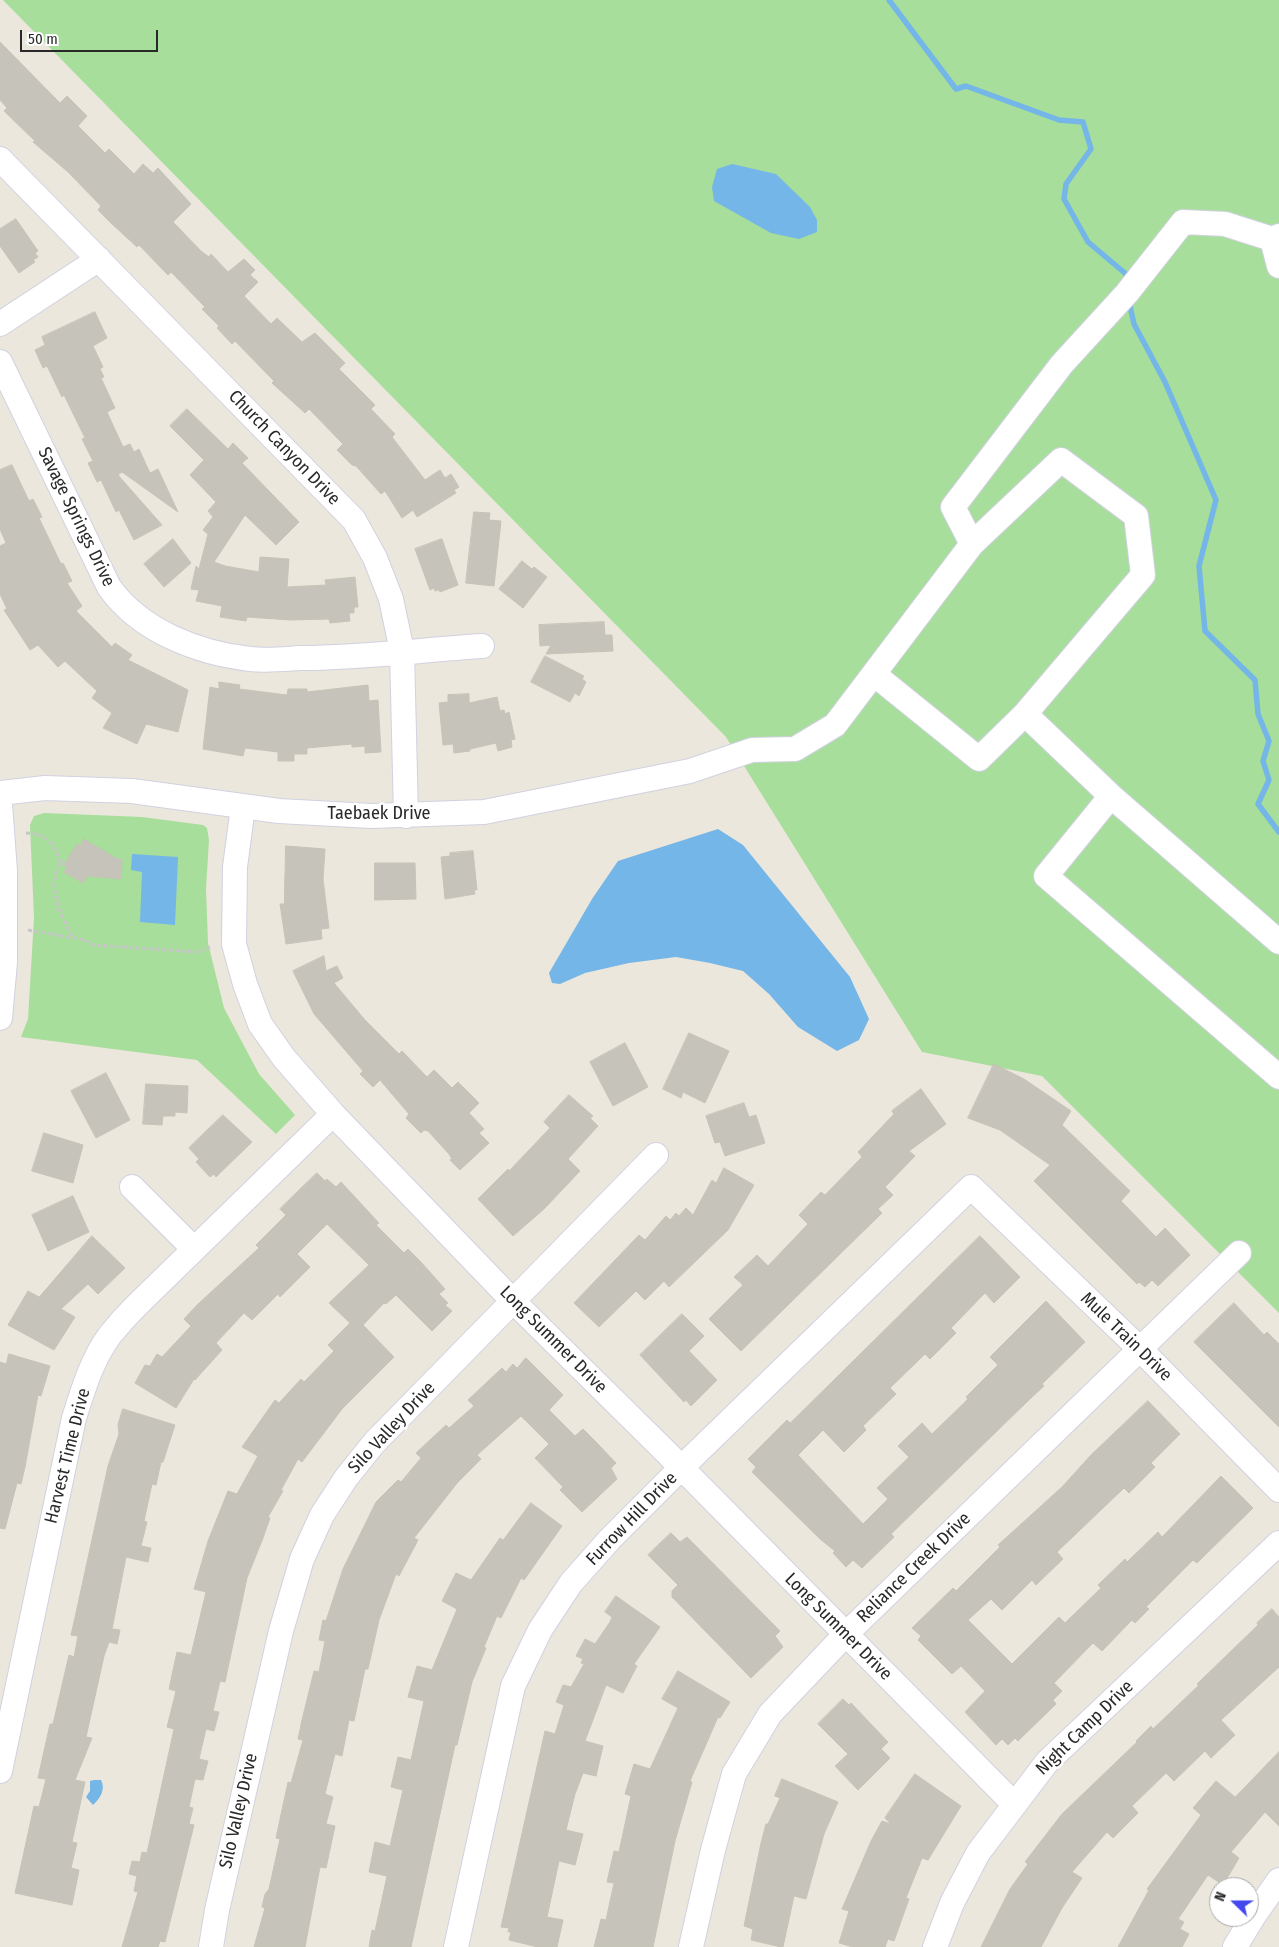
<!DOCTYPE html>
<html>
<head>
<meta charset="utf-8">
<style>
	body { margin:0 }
	#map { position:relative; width:1279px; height:1947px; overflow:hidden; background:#ebe7dc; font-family:"Fira Sans Condensed",sans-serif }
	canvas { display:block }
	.north { position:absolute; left:1209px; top:1877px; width:50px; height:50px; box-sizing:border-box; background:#fff; border:1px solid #a9a9a9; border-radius:50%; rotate:292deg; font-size:14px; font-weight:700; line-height:20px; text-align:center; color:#292929 }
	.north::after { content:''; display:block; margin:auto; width:18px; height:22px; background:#4448ef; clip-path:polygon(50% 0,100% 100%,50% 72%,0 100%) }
	.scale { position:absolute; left:20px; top:30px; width:138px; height:22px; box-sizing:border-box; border:2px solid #292929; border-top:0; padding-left:6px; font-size:15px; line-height:18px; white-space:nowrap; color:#292929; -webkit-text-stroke:4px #fff; paint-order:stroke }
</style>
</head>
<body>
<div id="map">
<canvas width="1279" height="1947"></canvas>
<div class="north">N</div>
<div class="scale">50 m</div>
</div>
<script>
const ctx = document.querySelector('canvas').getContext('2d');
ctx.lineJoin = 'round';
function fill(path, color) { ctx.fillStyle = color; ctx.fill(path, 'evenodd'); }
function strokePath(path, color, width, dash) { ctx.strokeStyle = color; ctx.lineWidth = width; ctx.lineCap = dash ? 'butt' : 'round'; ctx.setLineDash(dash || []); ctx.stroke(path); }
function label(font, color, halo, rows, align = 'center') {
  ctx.font = font + ' "Fira Sans Condensed",sans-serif'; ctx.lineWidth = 5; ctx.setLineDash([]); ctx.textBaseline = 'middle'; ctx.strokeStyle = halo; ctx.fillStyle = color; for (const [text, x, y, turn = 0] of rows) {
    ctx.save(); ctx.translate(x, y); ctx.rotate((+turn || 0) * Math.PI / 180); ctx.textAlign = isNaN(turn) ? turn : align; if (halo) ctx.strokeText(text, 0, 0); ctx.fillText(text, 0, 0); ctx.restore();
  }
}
fill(new Path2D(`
	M3 0H1279V1313L1042 1076 922 1052 726 737Z
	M44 813 142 817 203 825 207 828 209 840 206 889 208 943 224 1008 259 1074 295 1115 276 1134 197 1060 21 1037 28 1019 34 918 30 825 34 816Z`), '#a7de9b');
fill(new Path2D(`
	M732 164 776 174 810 207 817 220V232L799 239 771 233 714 201 712 187 717 169Z
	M718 829 743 845 850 977 869 1019 859 1040 837 1051 798 1027 769 994 743 971 710 963 676 957 629 963 585 973 560 984 552 983 549 973 592 899 618 861Z
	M132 854 178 857 175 925 140 922 142 872 131 870Z
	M94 1780H101C106 1789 100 1799 93 1805L86 1797 90 1791V1781Z`), '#74b6e7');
strokePath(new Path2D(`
	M889 0 956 89 966 86 1059 120 1083 122 1091 149 1066 184 1064 199 1088 242 1126 274V283
	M1129 302 1134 324 1165 382 1216 500 1199 566 1205 631 1255 680 1258 714 1269 741 1263 761 1269 780 1258 804 1279 832`), '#74b6e7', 5.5);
const building = new Path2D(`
	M0 42 60 103 67 96 87 116 78 126 105 153 109 149 134 174 143 164 153 173 158 168 191 204 173 222 201 251 209 257 211 254 228 272 244 259 255 270 250 275 258 282 244 296 271 324 277 318 302 342 315 333 345 363 339 369 375 405 371 409 395 434 392 437 425 480 440 470 445 478 451 474 459 487 454 490 456 493 417 517 413 510 402 518 385 491 381 494 356 466 352 465 337 450 343 444 309 409 305 413 272 383 274 381 235 341 232 344 217 328 219 326 202 309 205 307 171 272 168 275 139 245 137 247 112 224 98 210 101 206 68 172 33 142 35 141 4 111 7 108 0 100Z
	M16 219 38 251 35 253 38 257 33 260 35 262 19 273 0 246V229Z
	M95 312 107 338 93 346 103 367 100 369 104 377 101 378 115 408 107 412 123 447 130 444 134 452 139 449 150 473 158 469 178 512 122 472 118 475 162 525 134 540 119 510 116 512 101 480 97 482 88 463 93 461 82 439 85 438 64 395 62 397 47 366 43 368 35 350 45 345 42 337Z
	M187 409 228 449 233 443 248 458 242 463 299 522 276 545 245 515 214 562 225 566 259 572 260 557 289 559 287 587 326 585 325 580 355 577 358 607H354V613H349L350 621 330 623 329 619 290 620 247 617 246 621 220 617 222 606 196 601 199 590 191 589 196 566 199 569 208 534 203 530 213 517 208 511 216 502 190 475 204 460 170 426Z
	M12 465 29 501 33 499 42 517 39 518 61 564 63 563 72 581 67 583 82 606 76 611 112 647 115 643 132 655 128 660 188 690 178 732 146 724 137 744 103 728 112 713 92 698 97 691 65 661 58 667 38 645 30 650 4 610 7 609 0 594V546L6 543 0 529V470Z
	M474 512 490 513 489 520 501 521 494 586 466 583Z
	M173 539 191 563 164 587 144 564Z
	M442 539 458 585 440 592 439 590 435 591 434 588 430 590 415 549Z
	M522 561 532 569 534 567 547 577 523 608 499 589Z
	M604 622 605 635H612L613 651 546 654 551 645 540 646 539 625Z
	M545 656 584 676 582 679 586 682 579 696 575 693 570 702 531 682Z
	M219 682 240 685 239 689 287 695 288 689H307V692L368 685 369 701 378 700 381 752 365 753V746L352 747V744L307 748V754H294V761H278V752L245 748 243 756 203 749 210 687 219 689Z
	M469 694V703L497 697 500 711 504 710 505 714 509 712 515 739 511 740 512 747 498 751 496 743 470 749V751L454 753 453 744 443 745 439 703 448 702V695Z
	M84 839 117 859H122L121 879 88 876 83 883 64 872 67 867 64 865 77 844 80 846Z
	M286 846 325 849 323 879 329 928 321 929 322 939 286 944 280 904H284Z
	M473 851 477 890H474L475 894 445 899 441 857 450 856V853Z
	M375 863H415L416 899 375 900Z
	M324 956 326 971 337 966 343 978 334 983 365 1020 399 1054 402 1051 427 1077 434 1070 452 1088 458 1082 479 1103 469 1113 484 1129 479 1133 489 1143 460 1170 450 1160 452 1159 449 1154 428 1131 424 1130 421 1133 406 1118 409 1114 380 1080 373 1087 360 1074 363 1071 314 1014 293 971Z
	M689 1033 729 1051 705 1103 683 1092 681 1098 663 1089Z
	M625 1043 648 1087 613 1106 590 1062Z
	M994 1064 1024 1079 1071 1111 1062 1125 1130 1191 1121 1201 1156 1237 1165 1228 1190 1255 1158 1286 1152 1280 1145 1287 1139 1282 1137 1284 1034 1181 1050 1165 1000 1130 968 1118Z
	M106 1073 130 1120 96 1138 71 1091Z
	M146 1084 188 1086 187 1113 175 1112V1116H163L162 1125 143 1124Z
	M921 1089 946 1124 909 1151 915 1156 885 1187 893 1195 878 1209 882 1213 741 1351 709 1319 743 1285 734 1277 757 1255 768 1266 808 1224 799 1215 821 1192 825 1195 862 1157 858 1152 894 1114 892 1111Z
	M569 1095 593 1116 590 1118 598 1126 568 1159 580 1171 544 1209 513 1236 478 1199 508 1169 509 1171 550 1128 544 1122Z
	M744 1103 749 1117 756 1115 765 1143 725 1156 720 1142 715 1143 706 1116Z
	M223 1115 252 1142 216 1177 214 1174 210 1177 196 1162 199 1159 189 1148Z
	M44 1133 83 1145 73 1183 32 1171Z
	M724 1168 754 1185 728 1230 669 1287 664 1281 645 1300 636 1291 599 1327 574 1303 639 1235 645 1240 666 1216 670 1220 676 1213 679 1216 686 1208 693 1215 712 1180 716 1183Z
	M317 1173 325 1181 327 1179 336 1187 341 1182 379 1223 376 1225 404 1253 408 1249 420 1261 445 1289 439 1294 448 1303 445 1305 452 1311 432 1331 396 1295 386 1304 384 1303 363 1325 394 1357 342 1409 302 1462 298 1459 281 1490 283 1491 268 1517 270 1518 263 1538 247 1578 225 1682 220 1681 213 1711 219 1712 214 1731 206 1729 199 1759 208 1761 203 1780 195 1779 189 1807 193 1808 189 1824 194 1825 165 1942 160 1941 158 1947H122L138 1892 134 1891 137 1876 129 1874 132 1861 140 1862 142 1852 147 1853 174 1729 167 1727 176 1691 169 1689 177 1652 191 1655 206 1592 194 1589 208 1541 228 1491 237 1494 258 1456 242 1447 275 1400 279 1403 301 1379 304 1382 334 1351 328 1345 350 1323 329 1303 369 1265 327 1224 297 1254 310 1267 280 1297 278 1294 252 1320 244 1313 216 1343 222 1350 195 1380 194 1379 176 1408 135 1383 145 1365 150 1366 157 1354 162 1357 191 1326 184 1319 197 1305 259 1248 256 1245 286 1215 280 1209Z
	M73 1196 89 1232 48 1251 32 1215Z
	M92 1236 125 1268 98 1294 88 1284 61 1309 75 1317 54 1350 8 1325 28 1291 39 1297Z
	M980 1236 1020 1277 994 1303 985 1293 951 1328 956 1333 930 1359 925 1354 890 1388 896 1394 863 1426 866 1430 844 1452 823 1430 798 1455 863 1524 888 1499 877 1488 909 1457 898 1446 922 1423 932 1434 968 1399 966 1397 998 1365 990 1357 1046 1301 1085 1342 1042 1384 1044 1386 1031 1398 891 1534 894 1537 862 1568 853 1560 846 1567 833 1553 835 1551 820 1539 752 1472 756 1467 748 1459 787 1420 790 1423Z
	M1234 1303 1264 1335 1267 1332 1279 1344V1427L1194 1342Z
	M682 1314 704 1336 689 1351 717 1380 691 1406 686 1400 684 1402 640 1355Z
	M9 1354 50 1366 41 1396 38 1395 25 1467 21 1484 17 1483 5 1529 0 1528V1362L6 1364Z
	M526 1358 563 1395 549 1410 575 1436 583 1429 596 1442 616 1463 611 1468 617 1479 582 1512 560 1490 563 1487 535 1458 549 1444 521 1416 477 1455 481 1459 458 1482 414 1538 418 1540 399 1576 396 1574 379 1620 368 1669H365L354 1721 349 1720 342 1756 335 1754 325 1794 333 1797 326 1824 335 1826 326 1868 320 1867 305 1947H254L265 1908 262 1907 265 1894 269 1889 280 1839 276 1838 288 1782 291 1783 303 1740 298 1739 302 1720 314 1671 319 1672 325 1641 319 1640 323 1620 326 1621 343 1569 376 1502 398 1480 401 1482 421 1458 416 1453 446 1425 449 1428 474 1406 468 1400 502 1368 506 1372 513 1364 517 1368Z
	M1148 1401 1180 1434 1151 1463 1155 1467 1129 1493 1124 1488 1057 1552 1063 1559 1036 1585 1032 1580 1002 1610 991 1599 968 1620 1012 1664 1059 1617 1065 1623 1101 1588 1098 1585 1125 1559 1127 1562 1158 1532 1162 1537 1221 1476 1253 1508 1197 1563 1193 1560 1146 1607 1149 1609 1135 1623 1132 1620 1102 1651 1093 1643 1054 1683 1062 1691 1053 1700 1056 1704 1018 1741 1015 1738 1008 1745 1002 1739 996 1745 965 1712 985 1691 961 1666 952 1674 918 1640 921 1636 912 1628 953 1588 956 1591 1000 1547 998 1545 1062 1487 1091 1455Z
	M123 1409 175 1425 163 1462H161L156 1485 152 1484 144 1521 147 1522 141 1546 151 1548 148 1562 126 1557 112 1629 120 1630 117 1644 109 1642 104 1656 86 1737 92 1738 75 1780 85 1782 72 1842 77 1843 71 1868 79 1870 72 1905 15 1893 34 1806 39 1807 46 1779 38 1778 50 1724H53L69 1655 74 1657 78 1636 71 1635 74 1622 108 1466 119 1434 118 1425Z
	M531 1503 562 1526 524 1580 521 1578 501 1618 497 1616 484 1647 486 1648 472 1682 457 1745H455L411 1947H369L372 1930 375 1931 387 1876 369 1872 375 1842 390 1846 403 1790 391 1787 398 1757 411 1760 424 1701 408 1697 417 1666 432 1670 457 1609 442 1601 456 1573 471 1580 500 1538 503 1540Z
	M671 1533 680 1542 687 1537 780 1631 775 1636 783 1647 751 1678 672 1597V1591L678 1585 648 1555Z
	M616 1596 660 1627 634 1664 637 1666 623 1693 606 1685 585 1741 603 1746 596 1776 583 1773 575 1794 566 1830 583 1834 575 1865 559 1861 547 1917 563 1920 557 1947H538L509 1940 511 1932H508L509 1928 501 1927 545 1731 555 1734 564 1705 556 1702 563 1685 571 1687 584 1664 581 1663 583 1659 576 1656 585 1639 595 1644 610 1622 612 1617 605 1612Z
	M1272 1609 1279 1617V1667L1221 1720 1235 1735 1211 1758 1205 1751 1174 1781 1166 1773 1132 1806 1138 1813 1113 1838 1107 1832 1072 1872 1082 1878 1062 1908 1041 1947H981L1010 1889 1028 1864 1025 1862 1028 1858 1062 1814 1137 1742 1136 1741 1151 1726 1153 1729 1199 1685 1197 1684 1258 1625 1257 1623Z
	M678 1671 730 1702 720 1718 718 1717 690 1781 692 1782 675 1841 653 1947H594L601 1919 606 1920 614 1883 607 1882 614 1851 619 1852 631 1796 625 1794 634 1764 650 1769 678 1708 662 1699Z
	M843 1699 849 1705 851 1703 888 1742 881 1749 890 1758 858 1790 835 1766 848 1754 818 1724Z
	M1279 1752V1826L1265 1812 1231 1852 1239 1858 1223 1885 1208 1875 1178 1919 1184 1922 1180 1929 1189 1934 1182 1947H1118L1149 1890 1147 1889 1201 1815 1193 1808 1216 1781 1235 1797Z
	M915 1774 961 1806 928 1860 922 1858 906 1898 909 1899 894 1941 888 1939 885 1947H853L839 1943 849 1911 842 1909 871 1841 882 1821 891 1824 885 1818Z
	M782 1779 838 1802 824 1834 806 1899 794 1896 783 1947H781L751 1940 753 1929 744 1926 761 1843 766 1824H768L780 1798 775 1796Z`);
fill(building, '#c6c3bb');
strokePath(building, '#c6c3b6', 1);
const minor = new Path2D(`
	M0 159 354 520 375 558 391 599 402 651 406 816
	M1279 236 1272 239 1279 266
	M0 324 99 259
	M0 362 109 587C140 631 198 653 250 659 266 661 284 659 300 658 360 658 421 650 482 646
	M875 675 979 759 1025 714 1143 575 1136 516 1061 460 972 544
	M1025 714 1111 796 1279 942
	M0 793 45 788 132 791 279 811 371 816 484 812 690 771 752 750 795 749 835 725 972 544 953 507 1062 364 1127 293 1183 222 1225 224 1272 239
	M1111 796 1046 876 1279 1077
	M0 804 5 871V962L0 1018
	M243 807 235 867 234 944 245 984 260 1024 284 1058 333 1114 513 1301 665 1451 1013 1803
	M132 1187 193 1248
	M0 1771 74 1418C83 1390 92 1359 110 1335 118 1325 127 1315 136 1306L333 1114
	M211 1947 217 1910 281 1631 302 1559 322 1515 346 1478 374 1443 656 1155
	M456 1947 513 1686 540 1630 571 1583 610 1539 681 1468 971 1187 1141 1350 1279 1490
	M691 1947 713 1850 734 1774 770 1714 845 1635 1239 1253
	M935 1947 952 1903 978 1853 1047 1762 1279 1543
	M1235 1947 1253 1917 1279 1880`);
strokePath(minor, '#d1d1e1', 26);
strokePath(new Path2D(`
	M26 833C46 833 56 844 60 863
	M65 864 60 863C46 887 61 916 73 937
	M28 930 85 940 93 945 198 952 210 947`), '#c7c7c7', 3, [4, 2.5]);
strokePath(minor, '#fff', 24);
label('18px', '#292929', '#fff', [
	["Church Canyon Drive",284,448,46],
	["Savage Springs Drive",76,517,64],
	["Taebaek Drive",379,814],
	["Mule Train Drive",1126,1337,44],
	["Long Summer Drive",553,1340,45],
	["Silo Valley Drive",392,1428,-47],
	["Harvest Time Drive",68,1456,-76],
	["Furrow Hill Drive",632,1519,-46],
	["Reliance Creek Drive",914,1568,-44],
	["Long Summer Drive",838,1627,45],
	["Night Camp Drive",1085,1728,-44],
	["Silo Valley Drive",239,1811,-77]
]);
</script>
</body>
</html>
